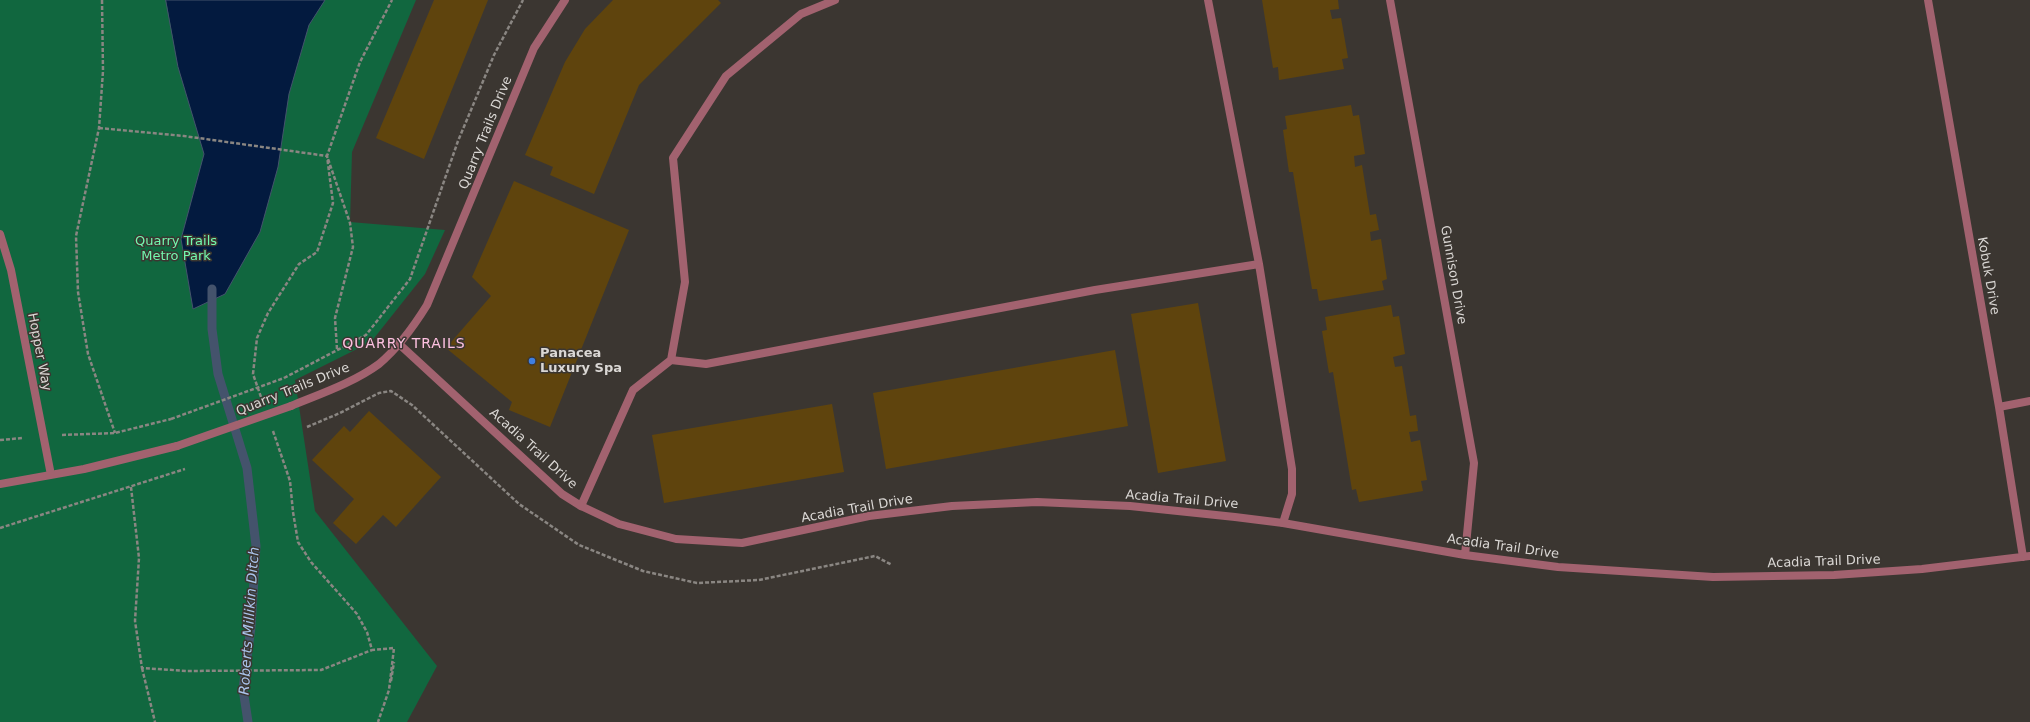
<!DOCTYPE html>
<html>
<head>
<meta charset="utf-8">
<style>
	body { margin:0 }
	canvas { display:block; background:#3b3631 }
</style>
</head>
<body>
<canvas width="2030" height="722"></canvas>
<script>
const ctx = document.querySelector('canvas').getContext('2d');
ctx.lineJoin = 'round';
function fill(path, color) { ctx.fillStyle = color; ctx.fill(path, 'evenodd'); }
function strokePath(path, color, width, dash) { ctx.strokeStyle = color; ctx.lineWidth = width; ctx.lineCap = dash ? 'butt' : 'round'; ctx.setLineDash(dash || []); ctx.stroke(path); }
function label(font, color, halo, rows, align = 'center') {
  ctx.font = font + ' "DejaVu Sans",sans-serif'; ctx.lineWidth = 3; ctx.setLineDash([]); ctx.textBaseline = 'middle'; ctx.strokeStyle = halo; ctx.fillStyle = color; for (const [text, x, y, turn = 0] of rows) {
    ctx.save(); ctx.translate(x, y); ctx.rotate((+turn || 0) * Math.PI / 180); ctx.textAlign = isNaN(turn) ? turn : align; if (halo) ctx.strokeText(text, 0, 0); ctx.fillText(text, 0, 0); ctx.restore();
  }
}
fill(new Path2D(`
	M0 0H416L352 152 350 222 445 230 425 274 371 342 295 380 315 511 437 666 407 722H0Z`), '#11673f');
const water = new Path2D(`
	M166 0H325L309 25 289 94 278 167 260 232 225 294 193 309 181 239 204 154 178 67Z`);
fill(water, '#031a3f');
strokePath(water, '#44536c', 1);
strokePath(new Path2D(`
	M212 289V329L218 374 247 468 256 546 251 627 243 689 248 722`), '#44536c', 9);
fill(new Path2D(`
	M434 0H488L424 159 376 138Z
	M613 0H718L721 3 639 85 594 194 550 175 553 167 525 155 565 62 585 29Z
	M1262 0H1338L1339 9 1330 10 1332 19 1341 18 1348 58 1342 59 1344 69 1279 80 1278 67 1273 68Z
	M1351 105 1353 116 1359 115 1365 154 1354 156 1355 167 1362 165 1370 215 1376 214 1379 230 1370 232 1371 241 1381 239 1387 279 1382 281 1384 290 1319 301 1317 289H1312L1293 172H1289L1283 130 1287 129 1285 116Z
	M514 181 629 230 550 427 509 410 512 402 446 348 491 296 472 277Z
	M1198 303 1226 461 1158 473 1131 314Z
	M1391 305 1393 317 1399 316 1405 354 1393 357 1395 367 1402 366 1410 416 1416 415 1418 431 1409 432 1411 442 1420 440 1427 480 1421 481 1423 491 1359 502 1356 489 1352 490 1333 372 1329 373 1322 331 1327 330 1325 317Z
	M1115 350 1128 426 886 469 873 393Z
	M832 404 844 472 664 503 652 435Z
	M369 411 441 477 396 527 383 515 356 544 333 523 354 499 312 460 344 426 350 432Z`), '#5f440d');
strokePath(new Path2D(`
	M102 0 103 71 99 128 76 236 78 292 88 354 115 433
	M99 128 184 136 327 156 333 203 317 252 299 264 268 313 257 338 253 374 261 397
	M337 349 335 318 353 247 350 223 327 156 360 62 392 0
	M284 378 366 335 410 279 458 141 494 55 523 0
	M307 427 340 413 379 393 391 391 412 405 519 504 579 545 643 571 697 583 759 580 875 556 892 565
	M273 431 290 481 293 512 298 542 311 562 357 614 367 632 372 650 394 648 389 690 378 722
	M62 435 115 433 171 419
	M0 440 23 438
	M131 487 139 558 135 621 142 668 187 671 321 670 372 650
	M0 528 185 469
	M142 668 155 722
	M391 681 394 662`), '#8a8682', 2.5, [4, 2]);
strokePath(new Path2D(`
	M1208 0 1259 264 1292 469V494L1283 523
	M671 360 685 282 673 158 726 76 801 14 835 0
	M581 506 633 390 671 360 706 364 1095 290 1259 264`), '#a2626f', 8);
strokePath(new Path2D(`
	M1390 0 1474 463 1465 555
	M1928 0 1999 407 2023 557
	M0 234 11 270 51 475
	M398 343 562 494 581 506 619 524 676 539 742 543 869 516 952 506 1037 502 1130 506 1235 517 1283 523 1465 555 1558 567 1713 577 1834 575 1922 569 2030 556
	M291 406C320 394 353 383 379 364 398 348 414 326 427 305L534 48 565 0
	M1999 407 2030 401
	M0 484 84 469 177 446`), '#a2626f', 8);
strokePath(new Path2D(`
	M171 419 284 378`), '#8a8682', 2.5, [4, 2]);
strokePath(new Path2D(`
	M177 446 291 406`), '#a2626f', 8);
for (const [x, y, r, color] of [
	[532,361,4,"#3f7fe0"]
]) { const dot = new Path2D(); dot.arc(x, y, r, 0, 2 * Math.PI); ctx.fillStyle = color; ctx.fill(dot); strokePath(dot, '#3b3631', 1.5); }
label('13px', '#dad7d4', '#3b3631', [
	["Quarry Trails Drive",486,133,-68],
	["Gunnison Drive",1453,275,80],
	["Kobuk Drive",1988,276,80],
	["Hopper Way",39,352,79],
	["Quarry Trails Drive",293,390,-22],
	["Acadia Trail Drive",533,449,42],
	["Acadia Trail Drive",1182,500,5],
	["Acadia Trail Drive",857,509,-10],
	["Acadia Trail Drive",1503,547,8],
	["Acadia Trail Drive",1824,562,-2]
]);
label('13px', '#73f9af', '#3b3631', [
	["Quarry Trails",176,242],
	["Metro Park",176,257]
]);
label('bold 13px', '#dad7d4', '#3b3631', [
	["Panacea",540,354],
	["Luxury Spa",540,369]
], 'left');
ctx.letterSpacing = '1px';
label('14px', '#fec1e1', '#3b3631', [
	["QUARRY TRAILS",404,344]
]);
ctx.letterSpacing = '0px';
label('italic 14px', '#aac3eb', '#3b3631', [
	["Roberts Millikin Ditch",250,621,-86]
]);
</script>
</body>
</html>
